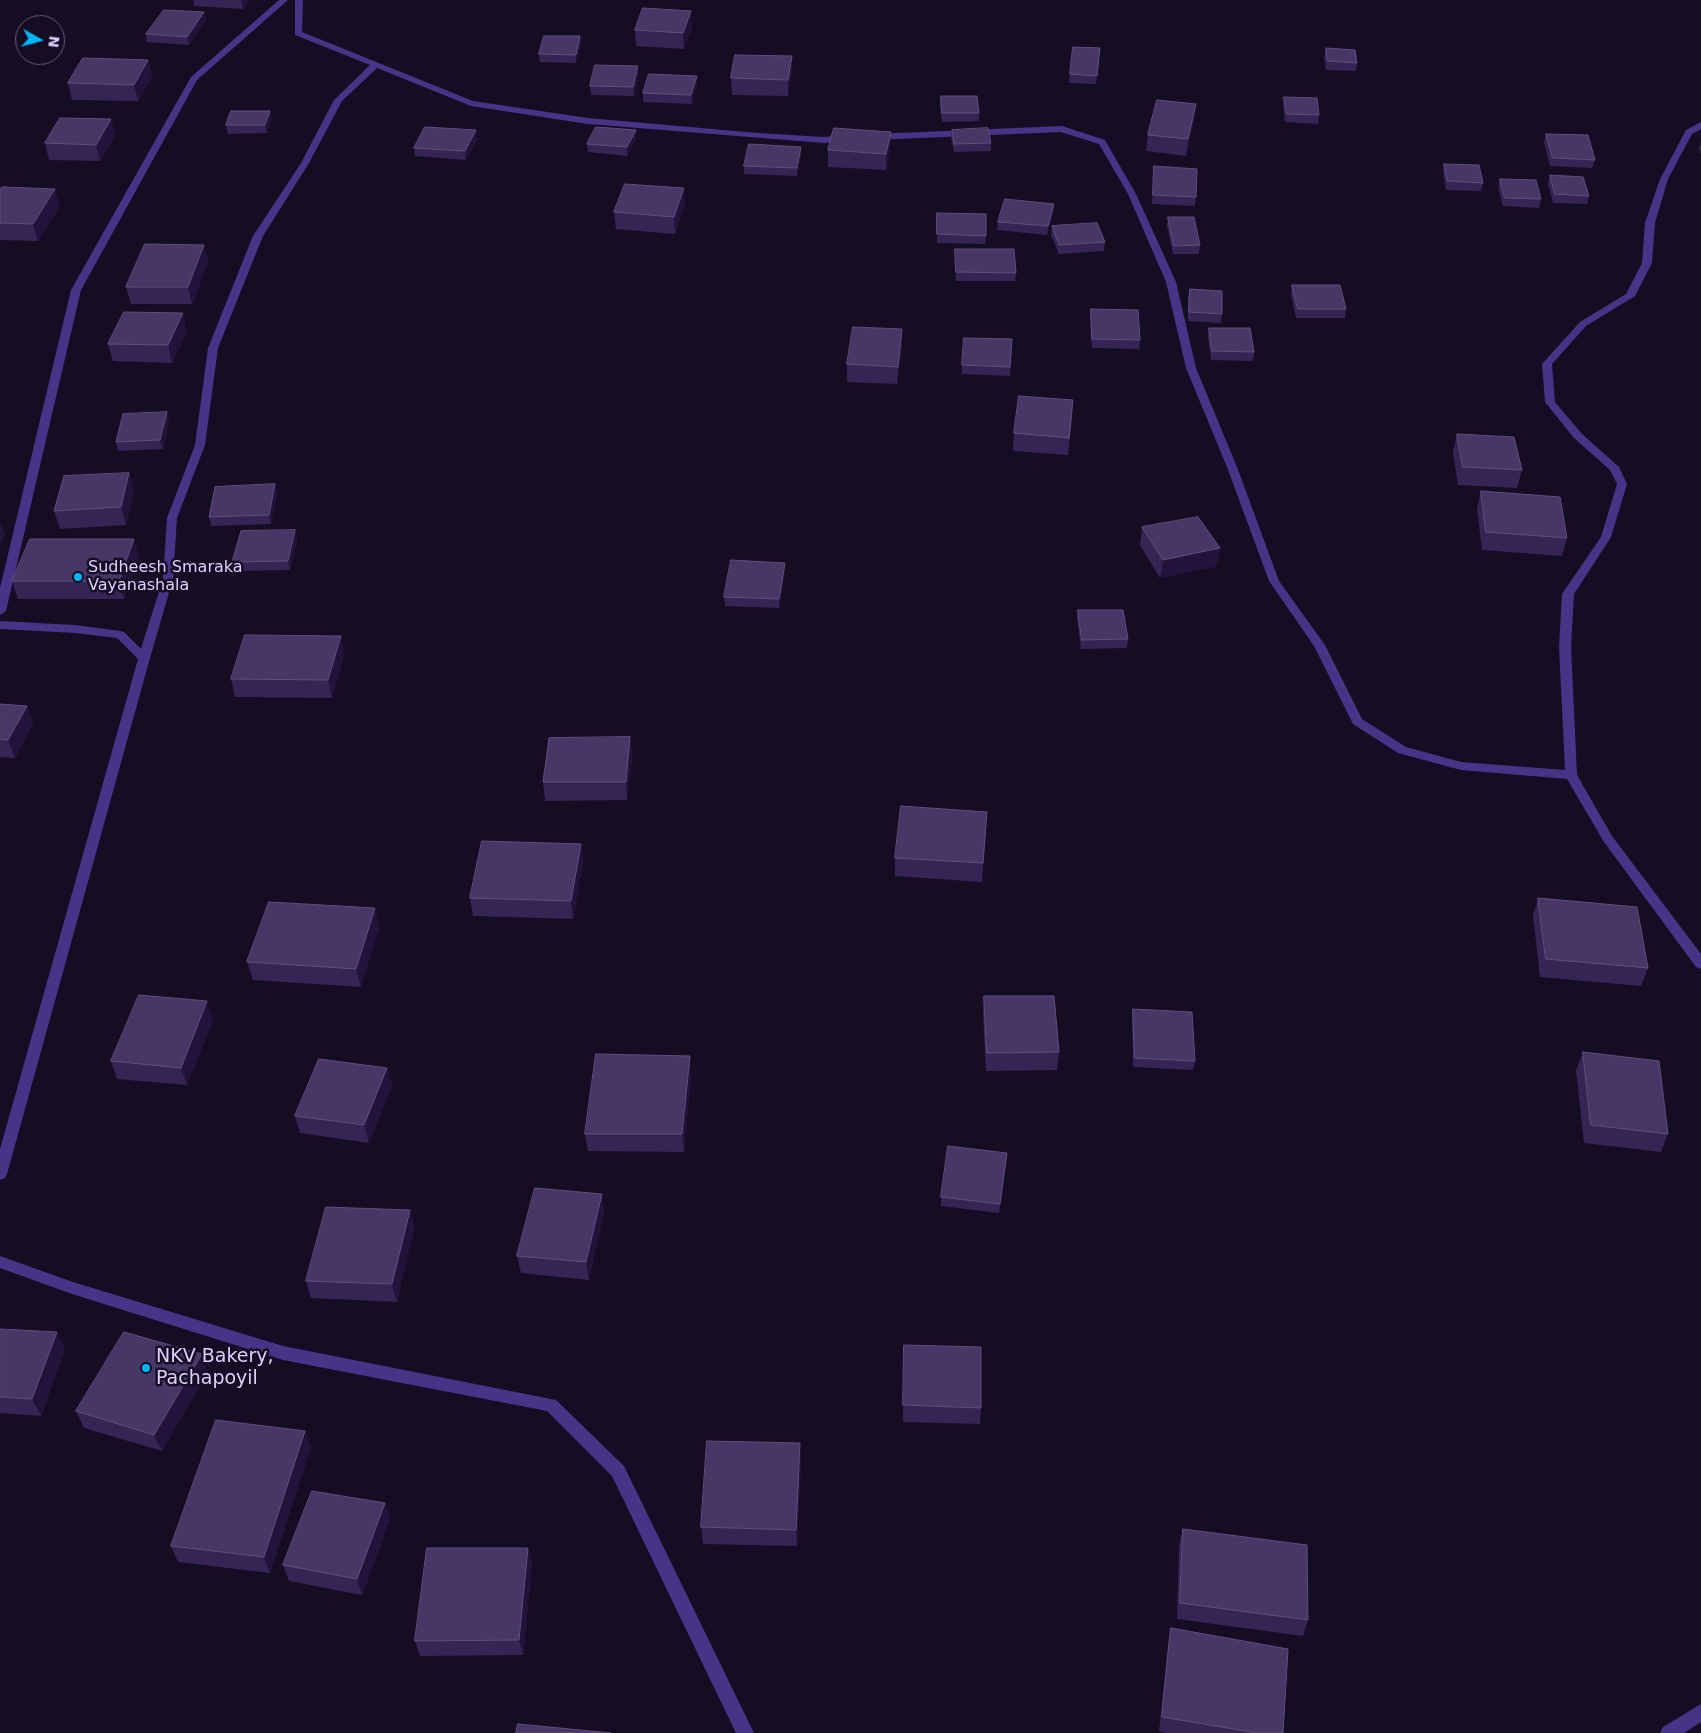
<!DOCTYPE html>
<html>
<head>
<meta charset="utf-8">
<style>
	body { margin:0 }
	#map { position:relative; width:1701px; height:1733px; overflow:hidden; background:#150d24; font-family:"DejaVu Sans",sans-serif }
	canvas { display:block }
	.north { position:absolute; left:15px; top:15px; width:50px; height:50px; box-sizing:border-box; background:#150d24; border:1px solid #655b7c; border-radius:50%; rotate:97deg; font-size:14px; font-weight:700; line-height:20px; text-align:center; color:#ded0ff }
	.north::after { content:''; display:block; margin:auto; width:18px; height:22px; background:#00b6fb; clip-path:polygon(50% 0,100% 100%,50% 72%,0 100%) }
</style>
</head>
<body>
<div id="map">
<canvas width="1701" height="1733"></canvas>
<div class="north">N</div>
</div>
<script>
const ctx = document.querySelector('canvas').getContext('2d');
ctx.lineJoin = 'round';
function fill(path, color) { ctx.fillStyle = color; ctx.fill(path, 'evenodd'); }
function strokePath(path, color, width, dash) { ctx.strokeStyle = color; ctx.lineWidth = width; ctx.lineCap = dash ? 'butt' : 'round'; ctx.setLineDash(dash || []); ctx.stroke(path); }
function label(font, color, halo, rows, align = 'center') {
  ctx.font = font + ' "DejaVu Sans",sans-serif'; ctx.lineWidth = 5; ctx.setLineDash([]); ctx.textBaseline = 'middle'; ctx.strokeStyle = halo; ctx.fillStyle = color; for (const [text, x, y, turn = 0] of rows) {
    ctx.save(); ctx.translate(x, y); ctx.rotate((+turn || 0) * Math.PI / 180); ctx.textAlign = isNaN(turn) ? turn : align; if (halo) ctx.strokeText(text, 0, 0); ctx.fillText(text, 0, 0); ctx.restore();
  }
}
fill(new Path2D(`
	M279 0H288L197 80 81 290 6 611 0 615V588L71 290 191 77Z
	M295 0H303L302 32 473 101 588 118 758 133 824 137 846 135 850 138 846 141 824 143 588 124 471 106 377 68 342 101 309 163 263 236 218 348 205 445 177 518 173 579 150 658 144 662 138 658 163 579 167 518 195 445 208 348 253 236 301 163 334 100 370 65 295 35Z
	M1701 122V129L1692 134 1668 179 1655 223 1652 263 1635 296 1586 326 1552 364 1555 402 1582 434 1619 467 1627 484 1611 537 1574 594 1571 647 1577 775 1612 836 1701 954V969L1696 967 1604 842 1567 779 1461 770 1398 753 1353 724 1314 646 1269 581 1227 467 1186 368 1166 282 1128 194 1099 144 1061 132 874 140 870 137 874 134 1062 126 1105 140 1136 194 1176 282 1196 368 1237 467 1279 581 1325 645 1362 719 1406 747 1461 762 1565 770 1559 647 1562 594 1601 537 1617 484 1610 470 1574 438 1545 402 1542 364 1580 322 1626 294 1642 263 1645 223 1660 179 1686 130Z`), '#463487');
fill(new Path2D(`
	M0 621 75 625 120 631 124 632 150 658 7 1174 5 1178 0 1180V1149L138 659 117 638 75 633 0 629Z
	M0 1256 73 1282 283 1346 556 1400 624 1466 754 1733H736L612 1476 547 1411 283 1360 72 1294 0 1268Z
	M1701 1704V1722L1684 1733H1660L1663 1727Z`), '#463487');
fill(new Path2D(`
	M193 0H249L243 9 194 6Z
	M204 12 206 20 189 45 147 42 146 34Z
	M692 27 684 49 636 46 635 30Z
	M580 36 581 44 576 63 540 62 539 54Z
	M1073 47 1100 48 1096 84 1069 83Z
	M1326 48 1357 63 1356 71 1326 70 1324 57Z
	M792 56V72L788 96 732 95 731 78Z
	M148 60 152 76 138 101 72 100 68 83Z
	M639 74 634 96 591 95 590 86Z
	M697 76V84L692 104 643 102V93Z
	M941 96 979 113V121L942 122 940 105Z
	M1284 97 1319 115 1318 124 1285 122 1283 105Z
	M270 111 271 119 267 133 228 134 226 125Z
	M111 119 115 135 100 161 49 160 45 143Z
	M1194 121 1186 156 1146 151 1148 135Z
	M952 130 991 143V151L954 152 951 138Z
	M891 132 890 148 886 170 828 167V150Z
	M1546 134 1595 160 1592 168 1550 166 1544 142Z
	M636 138 627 156 588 152 587 144Z
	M477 139 466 160 415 156 414 148Z
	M1701 142V154L1699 149Z
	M801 155 797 176 744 174V166Z
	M1444 164 1483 183 1481 191 1446 190 1443 172Z
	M1154 166 1196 197 1195 206 1152 204Z
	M1550 175 1589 196 1587 204 1553 203 1548 184Z
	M1500 179 1541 199 1539 208 1503 206 1498 187Z
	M55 189 60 206 38 241 0 240V191Z
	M1054 204 1053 212 1047 235 997 230 998 222Z
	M685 205 675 234 616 229 614 212Z
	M937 213 986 236 985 244 937 243Z
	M1168 217 1200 245 1199 254H1173L1167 226Z
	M1052 226 1105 242 1104 251 1059 254 1051 235Z
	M204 245 208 262 192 304H131L126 287Z
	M955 249 1016 273 1015 281H956Z
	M1292 285 1346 309 1345 318H1296L1291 294Z
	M1190 289 1222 314 1221 323 1188 321V298Z
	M1091 309 1140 340 1139 349 1092 348 1090 318Z
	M1209 328 1254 352 1253 361 1211 360 1208 336Z
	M187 331 172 363 113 361 108 344Z
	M1012 339 1010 376 962 374V365Z
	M902 346 897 384 847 382V364Z
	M1072 418 1068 455 1013 451 1014 433Z
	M169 421 163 449 118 451 116 442Z
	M1457 434 1522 470 1517 488 1458 485 1453 452Z
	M129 473 134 491 126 525 60 529 54 511Z
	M1481 491 1567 538 1562 556 1482 550 1477 509Z
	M277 494 271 524 211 526 209 517Z
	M1142 527 1220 548 1217 566 1160 578 1140 545Z
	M295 530 297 539 290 570 234 571 232 562Z
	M139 557 124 599H18L12 581Z
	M785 563V572L779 608 725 606 724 597Z
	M1078 610 1128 639 1127 648 1081 649 1077 619Z
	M344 654 332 698 235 697 231 679Z
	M0 704 27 706 33 724 15 758 0 757Z
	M630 737 632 756 627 800 545 801 543 782Z
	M986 830 982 882 895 876V858Z
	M581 844 583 862 573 919 473 916 470 898Z
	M1538 898 1648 968 1641 986 1540 977 1533 916Z
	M379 927 361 987 253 980 247 962Z
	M984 996 1059 1052 1057 1070 986 1071 983 1014Z
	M1133 1009 1195 1061 1193 1070 1133 1067 1132 1018Z
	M213 1019 187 1085 117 1079 111 1061Z
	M1583 1052 1668 1134 1661 1152 1584 1143 1576 1070Z
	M387 1068 392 1086 369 1143 300 1133 295 1116Z
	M691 1074 684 1152 588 1151 585 1134Z
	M1007 1153 999 1213 941 1206V1197Z
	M602 1194 604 1211 589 1280 521 1273 517 1256Z
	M410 1210 414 1228 397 1302 311 1298 306 1281Z
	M0 1329 65 1349 41 1416 0 1413Z
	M904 1345 981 1408 980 1424 903 1422Z
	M208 1371 162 1451 84 1428 76 1411Z
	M305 1431 311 1447 270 1573 178 1562 171 1546Z
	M801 1459 797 1546 703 1544 701 1527Z
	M385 1503 390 1519 362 1595 289 1581 283 1565Z
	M1183 1529 1308 1620 1303 1636 1177 1619 1179 1545Z
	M528 1548 532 1564 523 1655 420 1656 415 1641Z
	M1171 1628 1283 1733H1167L1159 1732 1168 1644Z`), '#362454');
fill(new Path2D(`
	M241 0H249L243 9Z
	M691 11 692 27 684 49 683 33Z
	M204 12 206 20 189 45 187 37Z
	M580 36 581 44 576 63V55Z
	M792 56V72L788 96V80Z
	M148 60 152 76 138 101 134 85Z
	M638 66 639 74 634 96 633 87Z
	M697 76V84L692 104 691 95Z
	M1196 104 1194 121 1186 156 1188 139Z
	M270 111 271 119 267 133 265 125Z
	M111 119 115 135 100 161 96 145Z
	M476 130 477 139 466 160 465 151Z
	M636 130V138L627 156V147Z
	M891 132 890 148 886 170V154Z
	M801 147V155L797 176V168Z
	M684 188 685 205 675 234 674 217Z
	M55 189 60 206 38 241 33 224Z
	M1054 204 1053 212 1047 235 1048 226Z
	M204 245 208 262 192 304 188 287Z
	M183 313 187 331 172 363 168 345Z
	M902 329V346L897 384 898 367Z
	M167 412 169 421 163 449 160 440Z
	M129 473 134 491 126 525 121 507Z
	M275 484 277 494 271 524 269 515Z
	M0 520 5 535 0 545Z
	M295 530 297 539 290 570 288 561Z
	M134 539 139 557 124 599 119 581Z
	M1220 548 1217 566 1160 578 1163 560Z
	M785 563V572L779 608V599Z
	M341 636 344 654 332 698 328 680Z
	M27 706 33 724 15 758 8 740Z
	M630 737 632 756 627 800 626 782Z
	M581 844 583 862 573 919 571 901Z
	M375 908 379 927 361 987 356 969Z
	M207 1001 213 1019 187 1085 181 1068Z
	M690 1056 691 1074 684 1152 682 1134Z
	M387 1068 392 1086 369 1143 364 1125Z
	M602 1194 604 1211 589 1280 586 1262Z
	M410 1210 414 1228 397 1302 392 1284Z
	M57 1332 65 1349 41 1416 32 1399Z
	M202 1354 208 1371 162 1451 154 1435Z
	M305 1431 311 1447 270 1573 264 1557Z
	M800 1443 801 1459 797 1546 796 1530Z
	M385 1503 390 1519 362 1595 357 1579Z
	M528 1548 532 1564 523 1655 519 1640Z`), '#211339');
const building = new Path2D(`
	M643 8 691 11 683 33 635 30Z
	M164 10 204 12 187 37 146 34Z
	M544 36H580L576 55 539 54Z
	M1073 47 1100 48 1097 76 1070 74Z
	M1326 48 1355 50 1357 63 1328 61Z
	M735 55 792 56 788 80 731 78Z
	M83 58 148 60 134 85 68 83Z
	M595 65 638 66 633 87 590 86Z
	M649 74 697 76 691 95 643 93Z
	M941 96H977L979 113H942Z
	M1284 97 1317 98 1319 115 1287 114Z
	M1157 100 1196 104 1188 139 1148 135Z
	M231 111H270L265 125H226Z
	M60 118 111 119 96 145 45 143Z
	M425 127 476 130 465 151 414 148Z
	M596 127 636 130 627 147 587 144Z
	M834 128 891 132 886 154 828 150Z
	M988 128 991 143 954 144 952 130Z
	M1546 134 1588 135 1595 160 1553 158Z
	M749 144 801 147 797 168 744 166Z
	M1444 164 1479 165 1483 183 1448 181Z
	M1154 166 1197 169 1196 197 1153 195Z
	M1550 175 1583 177 1589 196 1555 194Z
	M1500 179 1536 180 1541 199 1505 198Z
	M625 184 684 188 674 217 614 212Z
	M2 187 55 189 33 224 0 223V191Z
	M1005 199 1054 204 1048 226 998 222Z
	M937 213 986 214V236L937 234Z
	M1168 217H1194L1200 245 1174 246Z
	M1097 223 1105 242 1059 245 1052 226Z
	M145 244 204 245 188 287H126Z
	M955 249H1014L1016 273 956 272Z
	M1292 285H1340L1346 309H1298Z
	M1190 289 1222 291V314L1189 312Z
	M1091 309 1138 310 1140 340 1092 339Z
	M124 312 183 313 168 345 108 344Z
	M853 327 902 329 898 367 847 364Z
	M1209 328H1250L1254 352 1212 351Z
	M964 338 1012 339 1010 367 962 365Z
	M1019 396 1073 400 1069 438 1014 433Z
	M167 412 160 440 116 442 123 414Z
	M1457 434 1514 437 1522 470 1463 467Z
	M129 473 121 507 54 511 64 476Z
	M275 484 269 515 209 517 215 487Z
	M1481 491 1560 497 1567 538 1486 532Z
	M1198 517 1220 548 1163 560 1142 527Z
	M295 530 288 561 232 562 241 531Z
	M30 539H134L119 581H12Z
	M731 560 785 563 779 599 724 597Z
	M1078 610H1123L1128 639 1082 640Z
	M245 635 341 636 328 680 231 679Z
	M0 704 27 706 8 740 0 739Z
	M630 737 626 782H543L549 738Z
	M901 806 987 812 983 863 895 858Z
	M482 841 581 844 571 901 470 898Z
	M1538 898 1637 907 1648 968 1546 959Z
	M269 902 375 908 356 969 247 962Z
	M139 995 207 1001 181 1068 111 1061Z
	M984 996H1054L1059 1052 987 1053Z
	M1133 1009 1192 1012 1195 1061 1135 1058Z
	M1583 1052 1659 1061 1668 1134 1591 1125Z
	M596 1054 690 1056 682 1134H585Z
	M319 1059 387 1068 364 1125 295 1116Z
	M948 1146 1007 1153 1000 1204 941 1197Z
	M535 1188 602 1194 586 1262 517 1256Z
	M326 1207 410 1210 392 1284 306 1281Z
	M0 1329 57 1332 32 1399 0 1397Z
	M124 1332 202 1354 154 1435 76 1411Z
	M904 1345 981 1347V1408L903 1405Z
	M216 1420 305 1431 264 1557 171 1546Z
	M707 1441 800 1443 796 1530 701 1527Z
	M312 1491 385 1503 357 1579 283 1565Z
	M1183 1529 1307 1545 1308 1620 1180 1603Z
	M427 1548H528L519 1640 415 1641Z
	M1171 1628 1288 1649 1283 1733H1257L1162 1717Z
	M518 1724 611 1733H516Z`);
fill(building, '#483666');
strokePath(building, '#5f4e7e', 1);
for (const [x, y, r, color] of [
	[78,577,5,"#00b6fb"],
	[146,1368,5,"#00b6fb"]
]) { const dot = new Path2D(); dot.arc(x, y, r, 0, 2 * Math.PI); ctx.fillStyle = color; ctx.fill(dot); strokePath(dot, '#150d24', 2); }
label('16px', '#ded0ff', '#150d24', [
	["Sudheesh Smaraka",88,568],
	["Vayanashala",88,586]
], 'left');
label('19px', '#ded0ff', '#150d24', [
	["NKV Bakery,",156,1357],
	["Pachapoyil",156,1379]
], 'left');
</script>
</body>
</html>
